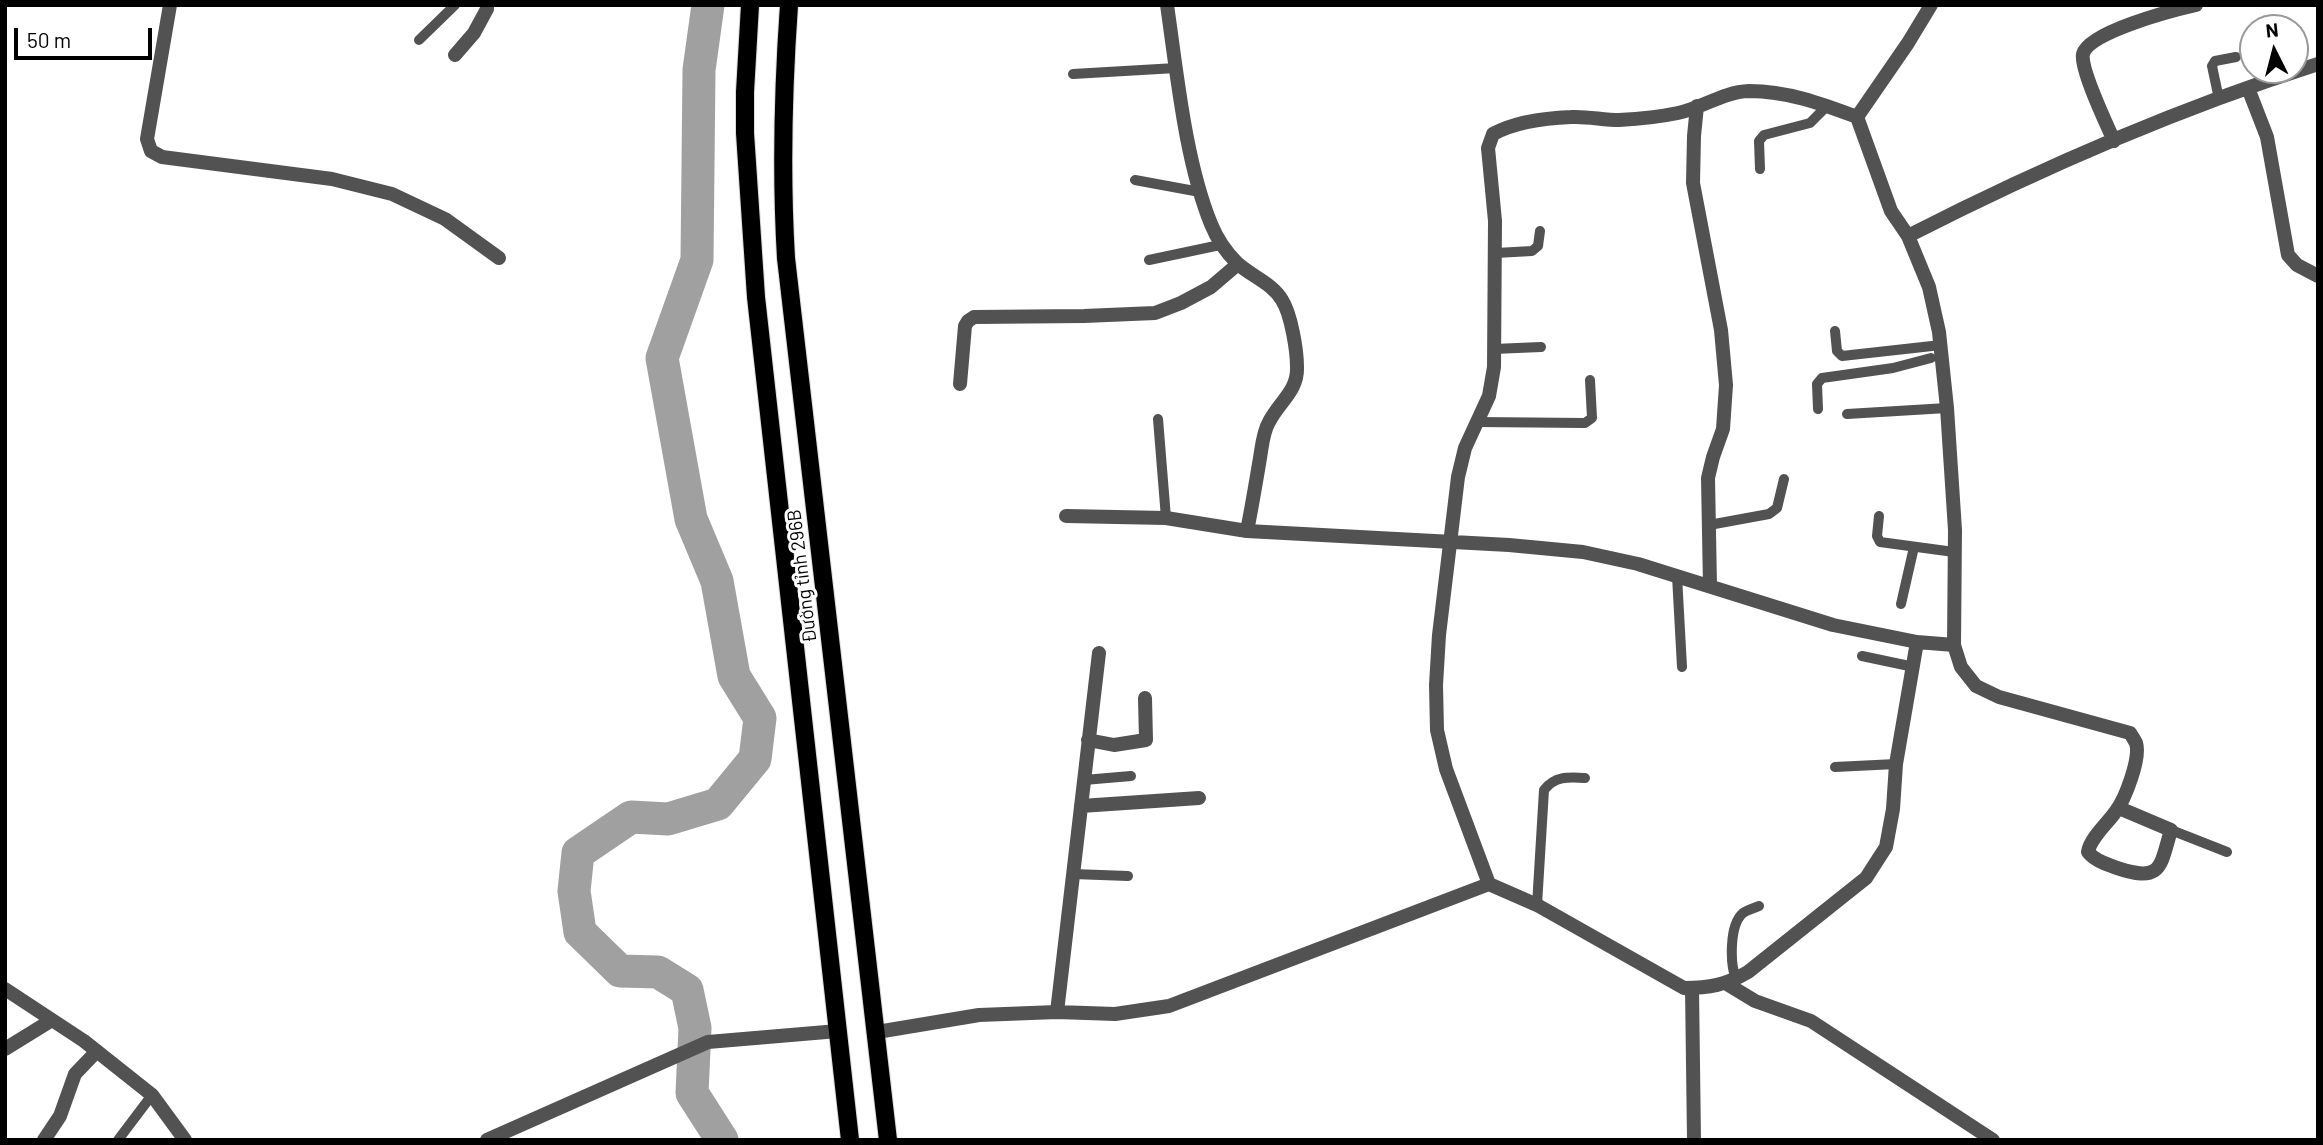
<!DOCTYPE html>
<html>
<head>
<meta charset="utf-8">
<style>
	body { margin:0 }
	#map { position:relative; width:2323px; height:1145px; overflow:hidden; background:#fff; font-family:Barlow,sans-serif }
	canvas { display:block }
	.frame { position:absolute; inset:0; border:7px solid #000; pointer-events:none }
	.north { position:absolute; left:2239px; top:14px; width:70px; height:70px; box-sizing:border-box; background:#fff; border:2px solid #999; border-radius:50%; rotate:354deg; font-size:19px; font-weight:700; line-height:28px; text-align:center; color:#000 }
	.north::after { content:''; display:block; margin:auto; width:24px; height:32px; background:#000; clip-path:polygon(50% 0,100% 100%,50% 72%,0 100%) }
	.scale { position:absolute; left:14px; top:28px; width:138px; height:32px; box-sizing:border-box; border:4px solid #000; border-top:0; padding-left:9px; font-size:21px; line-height:24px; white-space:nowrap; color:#000; -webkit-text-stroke:5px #fff; paint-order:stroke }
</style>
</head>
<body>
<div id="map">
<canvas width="2323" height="1145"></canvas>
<div class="frame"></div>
<div class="north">N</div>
<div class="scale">50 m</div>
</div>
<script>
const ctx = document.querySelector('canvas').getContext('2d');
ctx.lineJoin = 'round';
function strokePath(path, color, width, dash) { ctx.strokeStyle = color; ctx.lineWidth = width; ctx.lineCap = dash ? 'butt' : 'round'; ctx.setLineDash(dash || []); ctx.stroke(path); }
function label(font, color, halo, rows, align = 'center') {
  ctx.font = font + ' Barlow,sans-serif'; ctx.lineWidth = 6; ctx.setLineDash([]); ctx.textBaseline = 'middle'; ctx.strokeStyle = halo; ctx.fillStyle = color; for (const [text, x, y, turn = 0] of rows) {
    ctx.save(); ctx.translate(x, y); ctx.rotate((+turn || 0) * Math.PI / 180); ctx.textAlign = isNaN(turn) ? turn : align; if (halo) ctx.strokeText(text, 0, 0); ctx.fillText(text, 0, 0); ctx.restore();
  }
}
strokePath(new Path2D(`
	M708 5 699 70 697 260 662 358 691 519 717 581 734 676 760 718 755 759 718 804 668 819 631 817 578 853 574 891 580 932 620 971 658 972 687 990 695 1028 692 1093 722 1140`), '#a0a0a0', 33);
const primary = new Path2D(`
	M750 5 745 92V133L756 297 850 1140
	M789 5C783 90 781 174 786 258L888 1140`);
strokePath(primary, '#dbdbdb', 20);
strokePath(new Path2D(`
	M419 40 455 5
	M1073 74 1176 68
	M2219 99 2212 66 2215 61 2236 57
	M1760 169 1759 141 1764 135 1810 123 1827 106
	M1135 180 1200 192
	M1496 253 1532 251 1538 246 1540 231
	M1149 260 1220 245
	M1835 331 1837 351 1842 356 1941 345
	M1494 349 1541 347
	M1818 409 1817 384 1822 378 1893 368 1931 358
	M1847 414 1947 408
	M1158 419 1166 518
	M1477 422 1585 423 1592 418 1590 380
	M1879 516 1877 536 1880 542 1954 552
	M1709 525 1769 514 1777 508 1784 479
	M1677 576 1682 667
	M1901 604 1914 547
	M1862 656 1914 667
	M1835 767 1896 764
	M1084 780 1131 776
	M2171 830 2227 852
	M1073 874 1128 876
	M1537 905 1544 790C1555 776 1568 777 1585 778
	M1736 979C1730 964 1729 925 1743 913 1747 910 1755 908 1759 906
	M118 1140 152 1095`), '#525252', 10);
strokePath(new Path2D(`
	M170 5 147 139 151 151 162 157 332 179 392 194 445 219 499 258
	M1167 5C1177 73 1185 160 1211 224 1217 239 1225 251 1237 263 1251 276 1272 283 1282 300 1291 314 1297 350 1297 367 1298 391 1279 402 1269 422 1263 432 1262 446 1260 458 1256 482 1252 506 1247 531
	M1931 5 1908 43 1857 117 1891 211 1908 236 1929 287 1939 332 1947 408 1955 530 1954 645 1961 667 1976 686 1999 697 2130 733C2132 736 2134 739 2136 743 2141 758 2125 799 2116 811 2108 823 2090 838 2088 852 2095 861 2107 864 2117 868 2162 883 2160 867 2171 830L2119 808
	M455 55 474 33 487 9V5
	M2248 88 2267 137 2288 255 2297 265 2318 276
	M1697 106 1694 136 1693 183 1721 330 1726 385 1723 429 1713 457 1708 478 1710 586
	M2114 141C2107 125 2080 69 2083 54 2088 32 2174 10 2196 5
	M1908 236C2039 169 2177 109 2318 64
	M960 384 965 326 968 321 974 317 1084 316 1155 313 1181 303 1211 287 1238 264
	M1066 516 1166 518 1247 531 1509 545 1583 552 1638 564 1833 625 1917 642 1954 645
	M1099 653 1057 1012 1115 1014 1169 1006 1489 884 1537 905 1684 988C1709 988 1726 985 1748 972L1866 878 1886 847 1893 809 1896 764 1917 642
	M1088 740 1114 745 1146 740 1145 698
	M1081 806 1199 798
	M1489 884 1446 769 1437 730 1436 685 1439 635 1458 477 1465 448 1489 396 1494 367 1495 221 1488 148 1493 134C1515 122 1546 118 1571 117 1587 116 1603 120 1619 120 1638 119 1659 117 1678 113 1702 108 1723 92 1749 91 1788 91 1822 104 1857 117
	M1727 984 1755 1001 1811 1021 1993 1140
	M1692 988 1694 1140
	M5 989 84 1041 152 1095 185 1140
	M877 1032 979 1015 1057 1012
	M5 1049 52 1020
	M44 1140 60 1116 75 1074 97 1051
	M487 1140 708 1042 838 1031`), '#525252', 14);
strokePath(primary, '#000', 18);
label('19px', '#000', '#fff', [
	["Đường tỉnh 296B",802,576,-97]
]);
</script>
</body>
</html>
